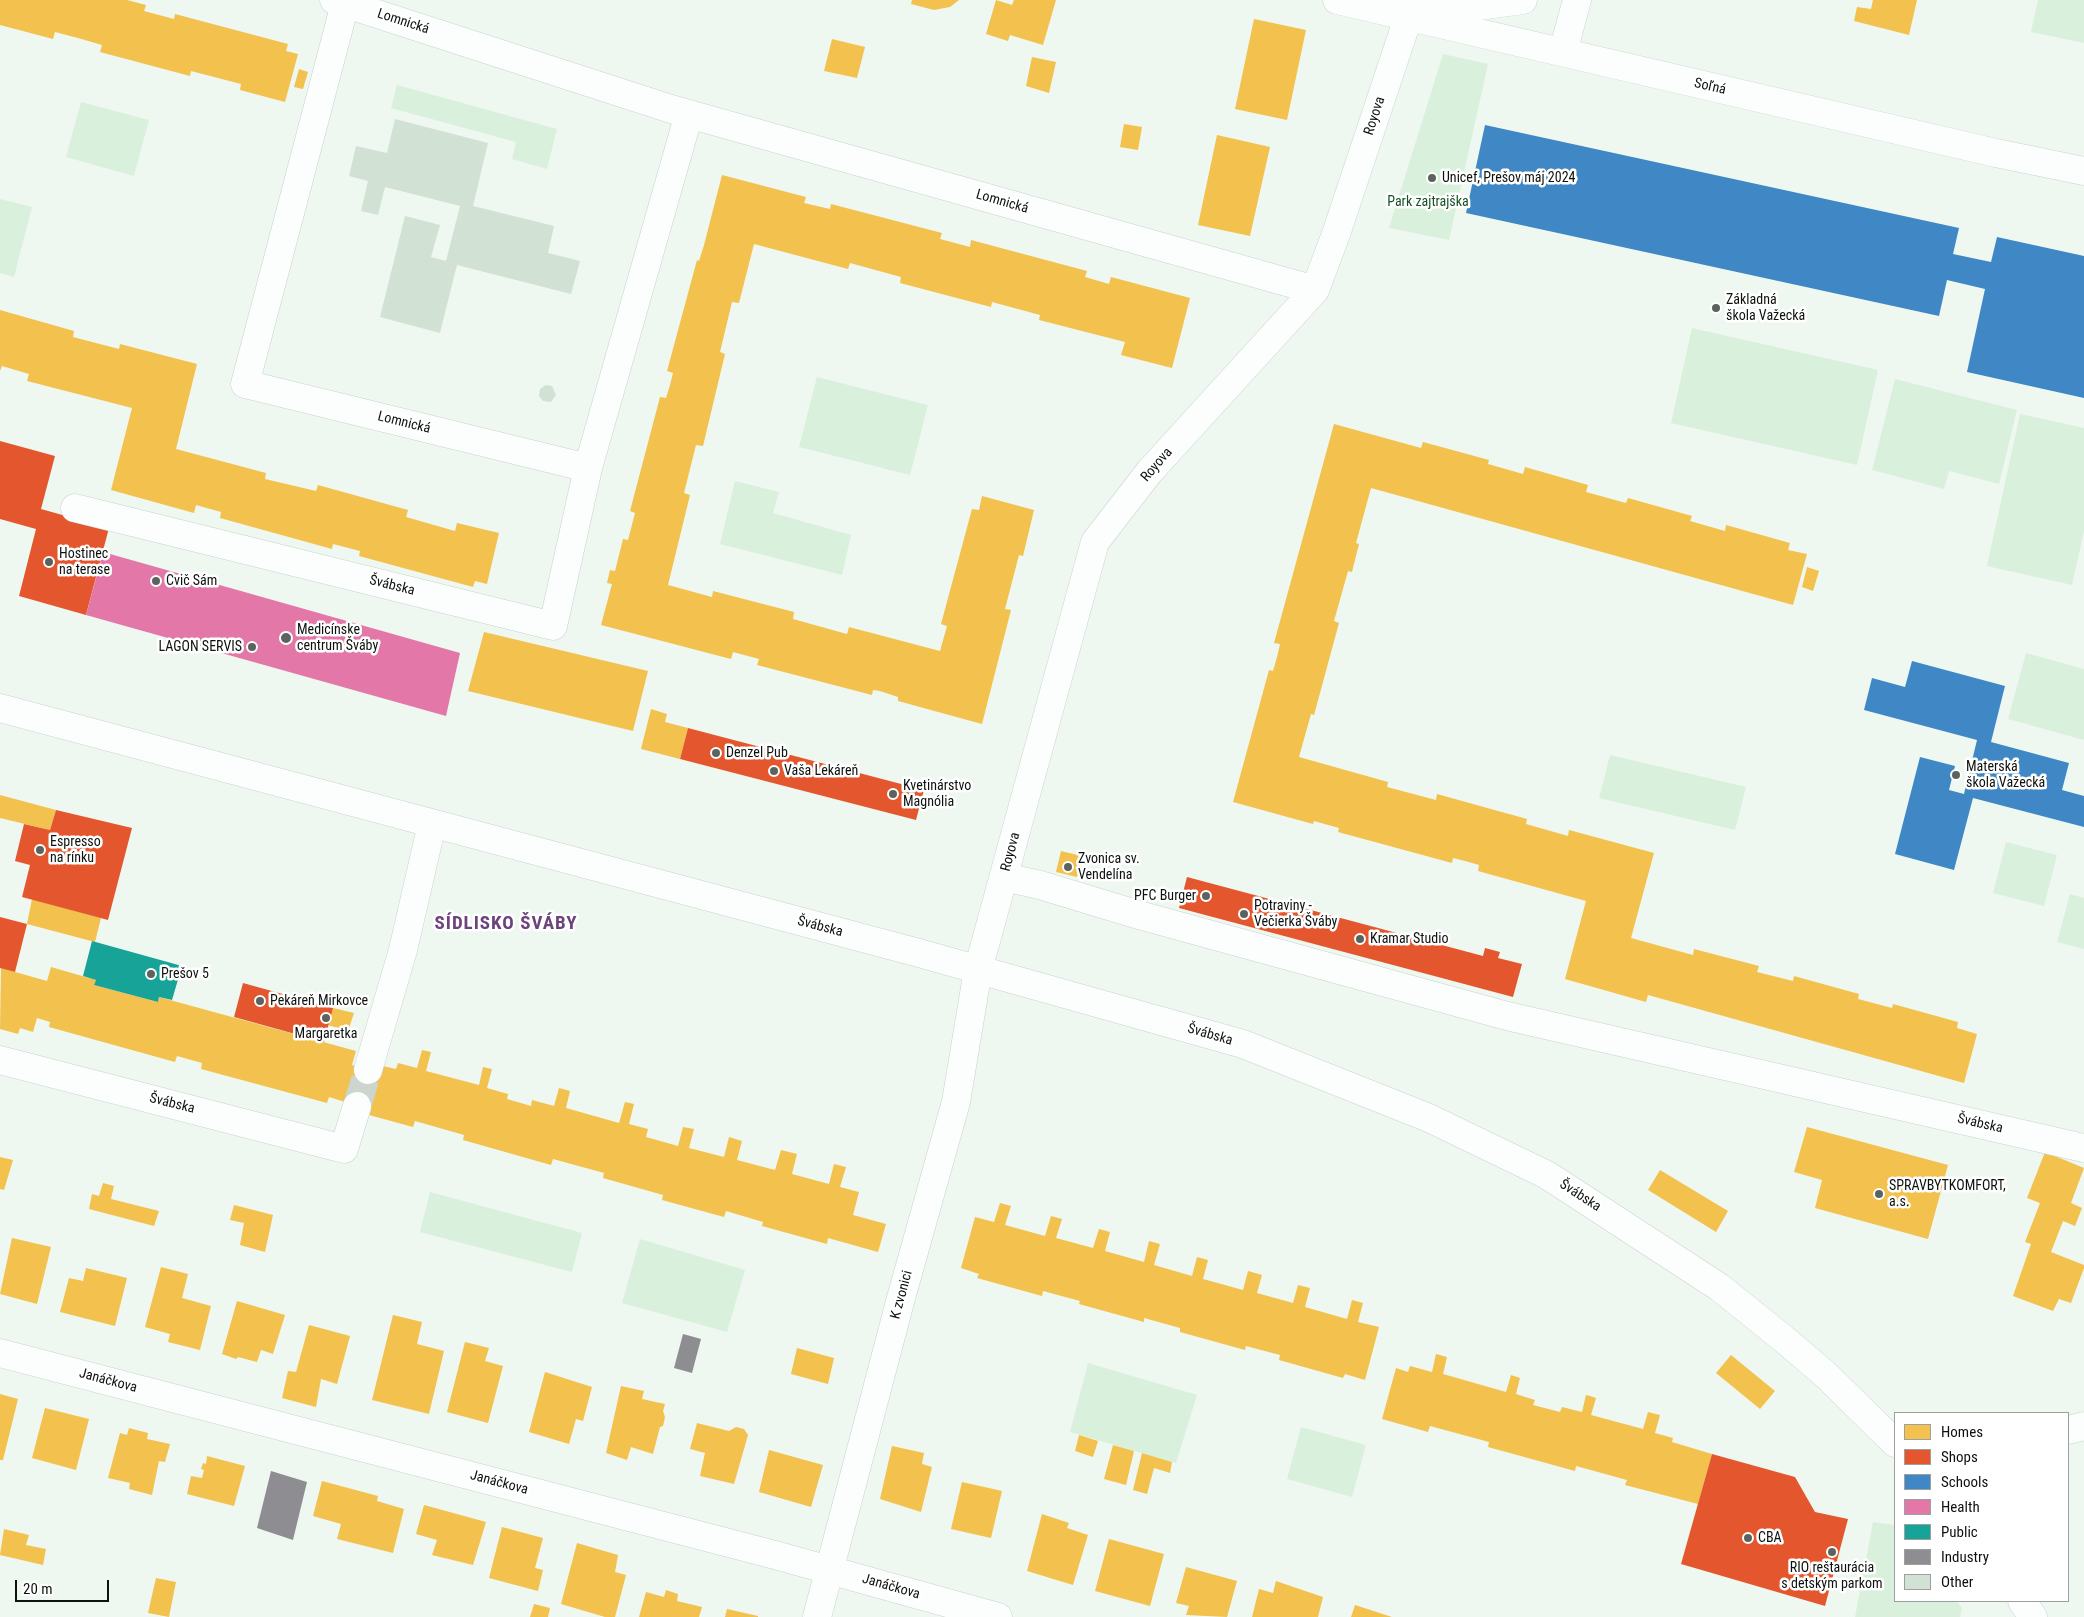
<!DOCTYPE html>
<html>
<head>
<meta charset="utf-8">
<style>
	body { margin:0 }
	#map { position:relative; width:2084px; height:1617px; overflow:hidden; background:#eef8f0; font-family:"Roboto Condensed",sans-serif }
	canvas { display:block }
	.legend { position:absolute; left:1894px; top:1412px; width:175px; height:190px; box-sizing:border-box; background:#fff; border:1px solid #9ea09f; margin:0; padding:6px 9px; list-style:none; font-size:15px; color:#0d120e }
	.legend li { display:flex; align-items:center; gap:10px; height:25px }
	.legend b { width:25px; border:1px solid #9ea09f }
	.scale { position:absolute; left:15px; top:1580px; width:94px; height:22px; box-sizing:border-box; border:2px solid #0d120e; border-top:0; padding-left:6px; font-size:15px; line-height:18px; white-space:nowrap; color:#0d120e; -webkit-text-stroke:4px #fff; paint-order:stroke }
</style>
</head>
<body>
<div id="map">
<canvas width="2084" height="1617"></canvas>
<ul class="legend">
<li><b style="height:14px;background:#f2c14e"></b>Homes</li>
<li><b style="height:14px;background:#e4572e"></b>Shops</li>
<li><b style="height:14px;background:#3f88c5"></b>Schools</li>
<li><b style="height:14px;background:#e377a8"></b>Health</li>
<li><b style="height:14px;background:#17a398"></b>Public</li>
<li><b style="height:14px;background:#8d8d92"></b>Industry</li>
<li><b style="height:14px;background:#d1e1d4"></b>Other</li>
</ul>
<div class="scale">20 m</div>
</div>
<script>
const ctx = document.querySelector('canvas').getContext('2d');
ctx.lineJoin = 'round';
function fill(path, color) { ctx.fillStyle = color; ctx.fill(path, 'evenodd'); }
function strokePath(path, color, width, dash) { ctx.strokeStyle = color; ctx.lineWidth = width; ctx.lineCap = dash ? 'butt' : 'round'; ctx.setLineDash(dash || []); ctx.stroke(path); }
function label(font, color, halo, rows, align = 'center') {
  ctx.font = font + ' "Roboto Condensed",sans-serif'; ctx.lineWidth = 5; ctx.setLineDash([]); ctx.textBaseline = 'middle'; ctx.strokeStyle = halo; ctx.fillStyle = color; for (const [text, x, y, turn = 0] of rows) {
    ctx.save(); ctx.translate(x, y); ctx.rotate((+turn || 0) * Math.PI / 180); ctx.textAlign = isNaN(turn) ? turn : align; if (halo) ctx.strokeText(text, 0, 0); ctx.fillText(text, 0, 0); ctx.restore();
  }
}
fill(new Path2D(`
	M2038 0H2084V43L2031 32Z
	M1443 54 1488 64 1449 240 1389 228Z
	M397 85 557 129 547 169 512 159 516 142 391 108Z
	M81 102 149 120 134 176 66 157Z
	M0 199 32 207 14 277 0 273Z
	M1692 328 1878 370 1857 465 1671 423Z
	M817 377 928 405 910 475 799 447Z
	M1895 379 2017 410 1999 484 1949 471 1944 489 1872 470Z
	M2020 414 2084 428V531L2072 585 1987 566Z
	M735 481 779 492 773 513 851 535 842 575 720 544Z
	M2026 653 2084 669V740L2008 719Z
	M1610 755 1746 787 1735 830 1599 798Z
	M2006 842 2057 855 2044 906 1993 893Z
	M2070 894 2084 898V949L2057 942Z
	M430 1192 582 1233 572 1272 420 1232Z
	M640 1239 745 1270 727 1332 622 1303Z
	M1088 1363 1197 1395 1176 1463 1070 1432Z
	M1301 1427 1366 1445 1352 1497 1287 1479Z
	M1873 1522 1895 1525V1601H1957L1962 1608 1960 1617H1855Z`), '#d9f0dc');
fill(new Path2D(`
	M0 0H127L146 5 144 11 174 19 175 14 288 44 286 51 298 54 285 102 240 90 241 84 191 71 190 76 100 52 102 45 78 38 55 32 53 39 0 25Z
	M912 0H959L950 7 934 10 911 4Z
	M996 0 1012 5 1014 0H1056L1043 45 1010 35 1008 41 986 34Z
	M1873 0H1917L1909 35 1854 21 1857 7 1871 9Z
	M1254 19 1306 30 1287 120 1235 109Z
	M832 39 865 47 857 78 824 71Z
	M1032 57 1056 62 1049 93 1026 86Z
	M299 69 308 72 303 89 294 87Z
	M1124 124 1142 127 1138 150 1120 147Z
	M1217 135 1270 147 1250 236 1198 225Z
	M722 175 806 197 804 203 830 209 831 204 942 233 940 239 970 247 971 240 1087 271 1085 277 1109 284 1111 277 1190 298 1172 368 1121 355 1125 342 1039 320 1040 315 992 302 991 307 900 283 901 277 850 263 848 269 754 244 739 303 732 302 720 352 725 354 703 446 696 445 684 493 690 495 668 585 712 597 713 591 794 612 793 619 847 634 849 627 940 651 947 626 941 624 972 509 979 510 982 496 1034 510 1023 556 1019 555 1005 609 1011 610 982 724 898 701V697L880 691 873 690 872 695 757 665 759 659 733 652 731 659 601 625 612 584 607 583 610 570 615 571 623 539 628 540 635 513 630 511 660 397 666 398 670 385 673 373 667 371 697 260 699 261 704 245Z
	M0 310 74 331 73 337 119 349 120 344 197 364 176 449 266 473 265 479 316 491 318 485 408 510 406 517 455 531 457 523 499 533 487 584 475 581 473 587 359 556 360 551 333 544 332 549 220 518 221 512 196 505 194 513 111 490 132 408 27 381 29 374 2 366 0 371Z
	M1334 424 1421 448 1423 442 1489 460 1488 464 1523 474 1525 467 1588 485 1586 492 1626 503 1628 498 1692 516 1690 521 1725 531 1726 525 1790 543 1788 550 1807 554 1793 605 1371 488 1356 543 1359 544 1352 572 1348 571 1334 621 1339 623 1314 715 1311 714 1299 757 1388 782 1387 787 1436 800 1437 794 1527 819 1526 824 1568 836 1569 830 1654 853 1631 938 1693 955 1694 949 1759 966 1757 972 1793 981 1794 976 1859 994 1858 999 1892 1008 1893 1004 1958 1022 1957 1028 1977 1034 1964 1083 1648 995 1646 1002 1565 979 1586 901 1478 871 1479 865 1465 861 1453 858 1452 863 1338 832 1339 828 1314 821 1313 824 1233 802 1269 670 1273 671 1277 657 1280 644 1274 643Z
	M1807 567 1819 571 1813 591 1802 587Z
	M484 632 648 671 633 731 468 691Z
	M651 709 667 714 665 722 688 728 680 759 641 749Z
	M0 795 56 810 50 830 0 818Z
	M1061 851 1082 856 1077 877 1056 872Z
	M32 899 101 918 95 942 27 924Z
	M51 967 96 980 94 985 158 1002 159 997 356 1051 352 1065 380 1074 383 1066 396 1069 398 1063 417 1068 422 1050 431 1052 426 1071 479 1085 483 1067 492 1069 487 1088 508 1094 507 1099 531 1106 532 1100 554 1106 559 1088 570 1091 566 1108 619 1123 625 1102 634 1104 629 1124 648 1129 646 1137 678 1146 683 1127 694 1129 689 1148 724 1157 729 1137 742 1141 737 1160 775 1170 781 1150 797 1154 792 1174 829 1184 834 1164 846 1167 840 1187 859 1192 853 1215 886 1224 878 1252 828 1238 827 1244 762 1226 763 1222 726 1211 724 1217 662 1200 663 1195 603 1178 604 1173 553 1159 551 1165 463 1140 464 1135 415 1121 413 1127 369 1115 371 1110 329 1097 327 1103 201 1069 202 1063 177 1056 175 1062 49 1027 50 1022 37 1018 33 1032 20 1028 18 1034 0 1029 1 968 47 981Z
	M333 1008 354 1013 348 1031 328 1025Z
	M1807 1127 1948 1165 1928 1239 1815 1208 1822 1180 1794 1172Z
	M2045 1152 2084 1168 2071 1203 2082 1208 2075 1226 2063 1221 2051 1252 2084 1265V1268L2071 1303 2059 1299 2053 1311 2013 1296 2031 1244 2025 1242 2040 1203 2027 1198Z
	M0 1157 13 1160 4 1190 0 1189Z
	M1660 1170 1728 1211 1716 1232 1648 1190Z
	M103 1183 114 1186 111 1199 159 1211 154 1226 89 1209 92 1194 99 1196Z
	M1000 1203 1011 1206 1005 1225 1045 1236 1051 1216 1062 1219 1056 1238 1093 1248 1099 1229 1110 1232 1105 1251 1144 1262 1149 1241 1160 1244 1154 1265 1192 1276 1197 1257 1208 1260 1203 1279 1243 1290 1248 1271 1262 1275 1257 1293 1293 1303 1298 1285 1310 1288 1305 1307 1347 1319 1352 1300 1363 1303 1358 1322 1379 1327 1365 1380 1345 1374 1343 1378 1279 1360 1280 1355 1246 1346 1245 1350 1180 1332V1328L1144 1318V1322L1079 1304 1080 1301 1043 1291 1042 1296 977 1278 979 1274 961 1268 975 1217 994 1222Z
	M234 1205 273 1215 265 1252 240 1245 244 1223 230 1220Z
	M12 1238 51 1247 37 1304 0 1294Z
	M161 1267 188 1274 182 1298 211 1306 200 1350 168 1342 170 1334 145 1327Z
	M86 1268 127 1278 115 1326 60 1312 69 1278 83 1281Z
	M237 1301 285 1315 273 1354 261 1350 257 1362 238 1357 236 1359 222 1354Z
	M393 1315 422 1322 417 1344 444 1351 429 1414 372 1400Z
	M309 1325 350 1336 337 1384 321 1379 316 1407 282 1398 288 1371 296 1372Z
	M465 1342 489 1348 485 1361 503 1366 488 1423 447 1412Z
	M797 1348 834 1358 828 1384 791 1374Z
	M1436 1354 1447 1357 1443 1374 1506 1392 1511 1375 1520 1378 1516 1394 1535 1400 1533 1405 1560 1412 1562 1407 1582 1412 1586 1395 1590 1396 1596 1398 1591 1415 1643 1429 1648 1412 1660 1415 1655 1433 1673 1438 1672 1442 1712 1454 1698 1504 1625 1485 1627 1480 1576 1466 1575 1471 1488 1447 1489 1442 1430 1426 1428 1432 1382 1419 1396 1368 1408 1372 1410 1366 1432 1372Z
	M1731 1355 1775 1391 1760 1409 1716 1373Z
	M545 1372 592 1387 583 1421 576 1419 569 1444 529 1432Z
	M621 1386 644 1391 642 1399 665 1404 663 1411 665 1417 663 1426 660 1427 653 1454 631 1447 627 1460 606 1453Z
	M0 1394 18 1399 3 1460H0Z
	M45 1408 89 1419 76 1470 32 1458Z
	M697 1423 729 1431 736 1427 744 1429 748 1435 734 1484 700 1476 705 1453 690 1449Z
	M129 1428 148 1433 147 1439 170 1444 165 1462 159 1461 152 1495 129 1489 130 1483 108 1478 120 1433 127 1435Z
	M1079 1435 1098 1441 1093 1457 1075 1451Z
	M1113 1445 1134 1451 1126 1485 1104 1479Z
	M892 1446 924 1453 922 1464 932 1467 921 1512 880 1499Z
	M769 1450 823 1465 811 1507 759 1492Z
	M1142 1453 1172 1462 1170 1473 1154 1468 1147 1494 1133 1490Z
	M207 1456 245 1466 234 1506 187 1494 191 1476 202 1478 204 1470 201 1469 203 1463 206 1464Z
	M322 1481 378 1496 377 1501 404 1509 393 1553 337 1539 341 1524 313 1516Z
	M962 1482 1002 1491 991 1538 951 1529Z
	M424 1505 486 1522 473 1565 432 1555 437 1540 416 1534Z
	M1042 1514 1069 1523 1067 1528 1088 1535 1073 1585 1027 1571Z
	M502 1527 543 1538 535 1568 543 1570 538 1591 489 1578Z
	M4 1529 29 1535 26 1545 46 1549 43 1565 0 1555Z
	M1109 1539 1164 1554 1150 1606 1095 1591Z
	M577 1543 618 1555 615 1572 626 1575 615 1617H605L561 1604Z
	M1186 1567 1237 1581 1227 1617 1186 1615 1189 1606 1176 1603Z
	M156 1578 176 1582 169 1617 148 1613Z
	M1276 1581 1323 1597 1318 1617H1252L1259 1589 1273 1593Z
	M666 1590 678 1594 677 1601 702 1607 699 1617H639L646 1592 664 1597Z
	M534 1604 550 1608 548 1617H530Z
	M1355 1605 1392 1617H1351Z
	M727 1609 758 1616V1617H725Z`), '#f2c14e');
fill(new Path2D(`
	M0 441 55 456 41 509 109 528 86 615 19 596 36 529 0 519Z
	M688 728 924 790 916 820 680 759Z
	M56 810 132 828 108 920 22 897 30 865 15 861 24 824 50 830Z
	M1187 877 1483 956 1485 948 1500 952 1498 958 1522 964 1513 997 1179 908Z
	M0 917 27 924 15 972 0 968Z
	M243 983 333 1008 324 1042 234 1017Z
	M1712 1454 1795 1477 1815 1512 1848 1519 1825 1606 1681 1564Z`), '#e4572e');
fill(new Path2D(`
	M1485 125 1959 228 1953 254 1991 262 1997 237 2084 256V398L1967 372 1985 289 1947 280 1939 316 1466 213Z
	M1912 661 2005 686 1991 742 2069 763 2062 790 2084 796V827L1973 798 1954 870 1895 854 1920 757 1955 766 1949 790 1964 794 1977 740 1864 710 1872 678 1905 687Z`), '#3f88c5');
fill(new Path2D(`
	M103 552 460 653 446 716 86 615Z`), '#e377a8');
fill(new Path2D(`
	M92 941 182 966 172 1000 159 997 158 1002 94 985 96 980 83 976Z`), '#17a398');
fill(new Path2D(`
	M683 1334 701 1339 692 1373 674 1368Z
	M271 1471 307 1482 293 1540 257 1528Z`), '#8d8d92');
fill(new Path2D(`
	M395 119 488 143 473 206 554 226 548 253 580 261 571 294 457 265 440 333 380 317 405 216 440 225 431 257 446 261 460 206 385 187 378 215 361 211 368 181 349 176 356 146 387 153Z
	M546 385 552 386 556 395 551 402 543 401 539 396 540 389Z`), '#d1e1d4');
strokePath(new Path2D(`
	M357 1106 368 1070`), '#ccd6ce', 28, [28, 14]);
const street = new Path2D(`
	M334 0 671 109 1315 290
	M1337 0 1996 153 2084 171
	M345 4 245 384 588 468 689 114
	M1425 13 1523 0
	M1563 52 1577 0
	M75 508 553 626 588 468
	M1004 877 1040 885 1139 915 1507 1016 2084 1148
	M0 1060 344 1149 357 1106
	M368 1070 403 950 432 824
	M0 1353 775 1555 998 1617
	M2068 1430 2084 1426
	M817 1617 901 1298 956 1102 978 970 1095 542 1150 471 1315 290 1336 234 1414 0`);
const secondary = new Path2D(`
	M0 708 919 953 1243 1044 1429 1118 1547 1175 1719 1287 1785 1340 1826 1375 1895 1443
	M2022 1601 2033 1617`);
strokePath(street, '#cad2cc', 29);
strokePath(secondary, '#cad2cc', 29);
strokePath(street, '#fcfefd', 28);
strokePath(secondary, '#fcfefd', 28);
for (const [x, y, r, color] of [
	[1432,178,5,"#5c625d"],
	[1716,308,5,"#5c625d"],
	[49,562,5,"#5c625d"],
	[156,581,5,"#5c625d"],
	[286,638,6,"#5c625d"],
	[252,647,5,"#5c625d"],
	[716,753,5,"#5c625d"],
	[774,771,5,"#5c625d"],
	[1956,775,5,"#5c625d"],
	[893,794,5,"#5c625d"],
	[40,850,5,"#5c625d"],
	[1068,867,5,"#5c625d"],
	[1206,896,5,"#5c625d"],
	[1244,914,5,"#5c625d"],
	[1360,939,5,"#5c625d"],
	[151,974,5,"#5c625d"],
	[260,1001,5,"#5c625d"],
	[326,1018,5,"#5c625d"],
	[1879,1194,5,"#5c625d"],
	[1748,1538,5,"#5c625d"],
	[1832,1552,5,"#5c625d"]
]) { const dot = new Path2D(); dot.arc(x, y, r, 0, 2 * Math.PI); ctx.fillStyle = color; ctx.fill(dot); strokePath(dot, '#fff', 2); }
label('14px', '#0d120e', '#fff', [
	["Lomnická",403,22,18],
	["Soľná",1710,87,13],
	["Royova",1375,116,-72],
	["Lomnická",1002,202,16],
	["Lomnická",404,423,14],
	["Royova",1157,465,-49],
	["Švábska",392,586,14],
	["Royova",1011,852,-75],
	["Švábska",820,927,15],
	["Švábska",1210,1035,16],
	["Švábska",172,1104,14],
	["Švábska",1980,1124,13],
	["Švábska",1580,1196,33],
	["K zvonici",902,1295,-75],
	["Janáčkova",108,1381,15],
	["Janáčkova",499,1483,15],
	["Janáčkova",891,1587,16]
]);
label('14px', '#0d120e', '#fff', [
	["Unicef, Prešov máj 2024",1442,178],
	["Základná",1726,300],
	["škola Važecká",1726,316],
	["Hostinec",59,554],
	["na terase",59,570],
	["Cvič Sám",166,581],
	["Medicínske",297,630],
	["centrum Šváby",297,646],
	["LAGON SERVIS",242,647,"right"],
	["Denzel Pub",726,753],
	["Materská",1966,767],
	["škola Važecká",1966,783],
	["Vaša Lekáreň",784,771],
	["Kvetinárstvo",903,786],
	["Magnólia",903,802],
	["Espresso",50,842],
	["na rínku",50,858],
	["Zvonica sv.",1078,859],
	["Vendelína",1078,875],
	["PFC Burger",1196,896,"right"],
	["Potraviny -",1254,906],
	["Večierka Šváby",1254,922],
	["Kramar Studio",1370,939],
	["Prešov 5",161,974],
	["Pekáreň Mirkovce",270,1001],
	["Margaretka",326,1034,"center"],
	["SPRAVBYTKOMFORT,",1889,1186],
	["a.s.",1889,1202],
	["CBA",1758,1538],
	["RIO reštaurácia",1832,1568,"center"],
	["s detským parkom",1832,1584,"center"]
], 'left');
label('14px', '#165125', '#fff', [
	["Park zajtrajška",1428,202]
]);
ctx.letterSpacing = '1px';
label('bold 19px', '#6c447c', '#fff', [
	["SÍDLISKO ŠVÁBY",506,924]
]);
ctx.letterSpacing = '0px';
</script>
</body>
</html>
